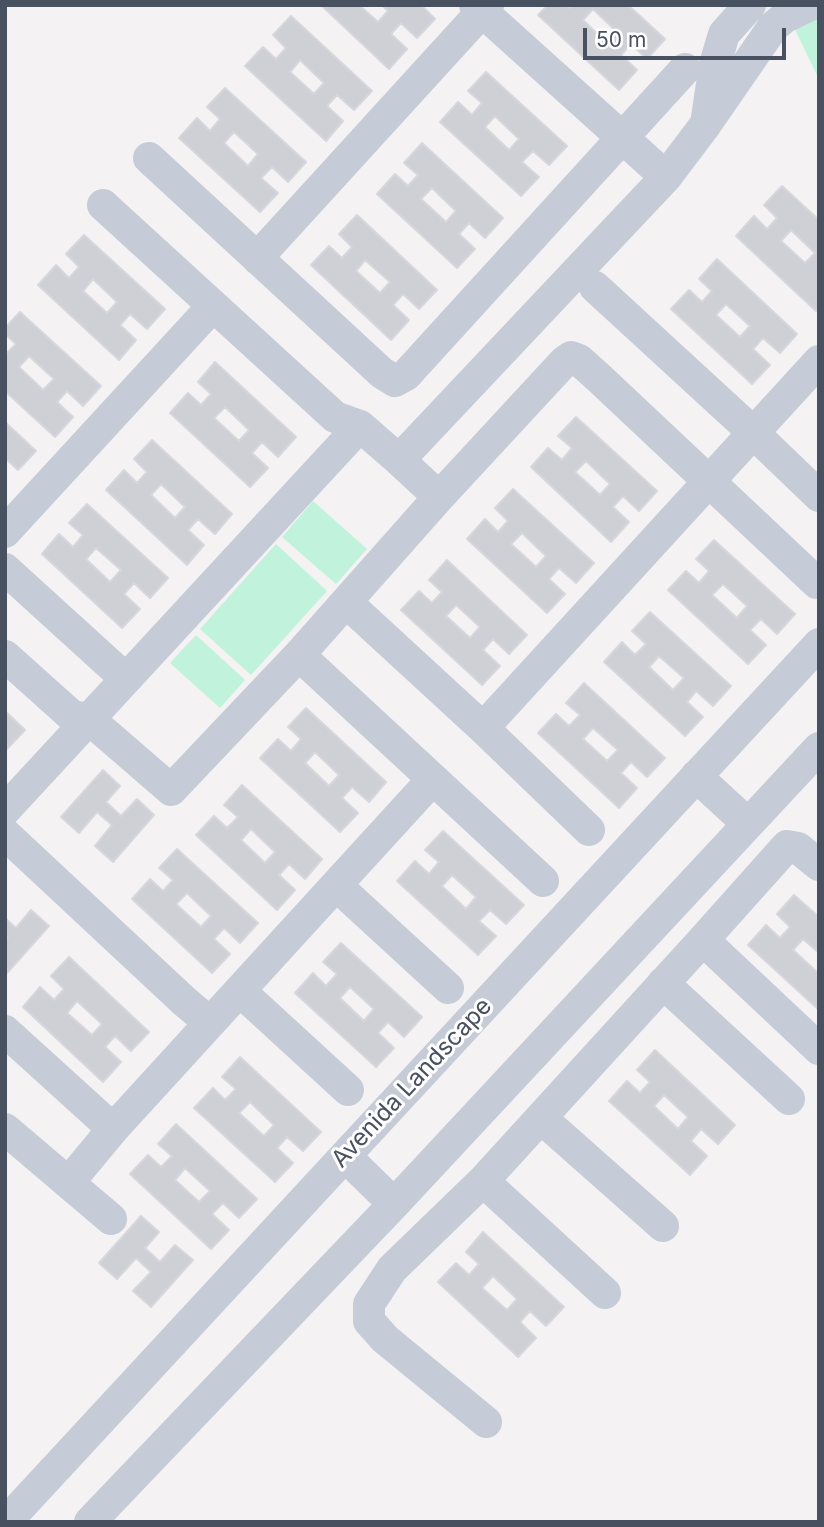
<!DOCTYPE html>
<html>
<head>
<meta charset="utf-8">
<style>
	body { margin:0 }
	#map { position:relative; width:824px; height:1527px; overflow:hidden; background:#f4f2f2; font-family:Inter,sans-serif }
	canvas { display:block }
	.frame { position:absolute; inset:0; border:7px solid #485160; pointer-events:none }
	.scale { position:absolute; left:583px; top:28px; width:203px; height:32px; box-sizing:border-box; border:4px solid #485160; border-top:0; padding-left:9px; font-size:21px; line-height:24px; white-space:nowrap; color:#485160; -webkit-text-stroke:5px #fff; paint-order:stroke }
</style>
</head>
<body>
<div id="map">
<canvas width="824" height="1527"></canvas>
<div class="frame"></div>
<div class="scale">50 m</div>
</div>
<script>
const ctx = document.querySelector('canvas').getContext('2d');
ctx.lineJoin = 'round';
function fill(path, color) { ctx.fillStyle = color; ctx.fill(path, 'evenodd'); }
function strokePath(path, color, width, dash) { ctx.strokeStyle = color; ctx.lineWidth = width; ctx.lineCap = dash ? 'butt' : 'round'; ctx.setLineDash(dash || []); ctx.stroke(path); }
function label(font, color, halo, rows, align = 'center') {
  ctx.font = font + ' Inter,sans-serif'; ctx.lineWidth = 6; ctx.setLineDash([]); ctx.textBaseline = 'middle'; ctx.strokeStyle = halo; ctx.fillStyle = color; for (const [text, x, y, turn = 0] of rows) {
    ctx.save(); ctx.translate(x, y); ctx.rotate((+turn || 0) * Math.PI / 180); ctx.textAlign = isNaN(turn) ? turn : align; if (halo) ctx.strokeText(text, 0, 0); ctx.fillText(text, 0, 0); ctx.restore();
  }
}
fill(new Path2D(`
	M783 5H819V79Z
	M313 501 367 549 336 584 282 537Z
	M276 544 327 591 251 675 200 629Z
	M196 635 245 680 220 708 170 663Z`), '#c0f2dc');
const building = new Path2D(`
	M321 5H359L378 22 388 11 382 5H421L435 19 417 38 401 23 391 34 407 49 389 69Z
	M548 5H567L569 8 572 5H628L665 39 647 59 631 44 621 55 637 70 619 90 538 15ZM593 9 617 32 607 43 583 20Z
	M291 16 372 91 354 110 337 95 327 106 343 121 326 141 245 66 263 47 276 59 286 48 273 35ZM300 60 324 83 314 94 290 72Z
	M486 72 567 146 549 165 533 151 522 162 539 177 521 196 440 122 458 102 472 115 482 103 468 91ZM495 116 519 139 509 150 485 127Z
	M225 88 306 162 288 182 272 167 261 178 278 193 260 212 179 138 197 118 210 131 220 119 207 107ZM234 132 258 154 248 166 224 143Z
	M422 143 503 218 485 238 469 223 459 234 475 249 457 268 377 194 395 174 408 186 418 175 404 163ZM432 188 456 211 446 222 421 199Z
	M782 186 819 220V308L816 311 736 236 754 216 767 229 777 218 764 205ZM791 230 815 253 805 263 781 241Z
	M357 215 437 290 419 309 403 294 393 305 409 320 391 340 311 265 329 246 342 258 352 247 339 234ZM365 260 390 282 380 293 356 271Z
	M84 235 165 309 147 329 130 314 120 325 136 340 119 360 38 285 56 265 69 278 79 267 66 254ZM93 279 117 302 107 313 83 291Z
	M717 259 797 334 780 353 763 338 753 349 770 365 752 384 671 309 689 290 702 302 712 291 699 279ZM726 304 750 326 740 337 716 315Z
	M20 312 101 386 83 406 67 391 57 402 73 417 55 437 5 391V355L16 344 5 334V328ZM29 356 54 379 43 390 19 367Z
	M215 362 296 437 278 457 262 442 252 453 268 468 250 487 170 413 188 393 201 405 211 394 198 382ZM225 407 249 430 239 441 214 418Z
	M576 417 657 491 639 511 623 496 613 507 629 522 611 542 531 467 548 448 562 460 572 448 558 436ZM586 461 610 484 600 495 575 472Z
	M5 422 36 451 18 470 5 458Z
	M152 440 232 514 215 534 198 519 188 530 204 545 187 565 106 490 124 470 137 483 147 472 134 459ZM161 484 185 507 175 518 151 495Z
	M513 489 594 563 576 583 559 568 549 579 565 594 547 613 467 539 485 519 498 532 508 521 495 508ZM522 533 546 556 536 567 511 544Z
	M87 504 168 578 150 598 134 583 124 594 140 609 122 628 42 554 59 534 73 547 83 535 69 523ZM96 548 121 570 110 582 86 559Z
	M714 540 795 614 777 634 761 619 750 630 766 645 748 664 668 590 686 571 699 583 709 571 696 559ZM723 584 747 606 737 618 712 595Z
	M447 560 527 635 509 654 493 639 483 650 500 666 482 685 401 610 419 591 432 603 442 592 429 580ZM456 605 480 627 470 638 446 616Z
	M650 612 731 686 713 706 696 691 687 702 703 717 685 736 604 662 622 642 635 655 646 644 632 631ZM659 656 684 678 673 690 649 667Z
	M584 683 665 758 647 777 631 762 621 773 637 788 619 808 538 733 556 714 569 726 580 715 566 703ZM593 728 618 750 607 761 583 739Z
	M306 708 386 782 369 802 352 787 342 798 358 813 340 832 260 758 278 739 291 751 301 739 288 727ZM315 752 339 775 329 786 305 763Z
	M5 711 25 730 7 749 5 747Z
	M103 770 120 786 106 802 121 816 137 799 154 815 113 862 95 846 112 825 97 812 79 833 61 817Z
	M242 785 322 859 305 879 289 864 279 875 295 890 277 910 196 835 214 816 227 828 238 817 224 805ZM251 829 275 852 265 863 241 840Z
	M443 831 524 905 506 924 490 910 479 921 496 936 478 955 397 881 415 861 429 874 439 862 425 850ZM452 875 476 897 466 909 442 886Z
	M177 849 258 923 240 943 224 928 214 939 230 954 212 973 132 899 150 879 163 891 173 880 159 868ZM187 893 211 916 201 927 176 904Z
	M794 895 819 917V953L803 939 793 950 818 973 819 972V1010L748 945 766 925 780 938 790 927 777 914Z
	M31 910 49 926 7 973 5 971V940L8 937 5 935V918L16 928Z
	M341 943 422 1017 404 1037 388 1022 378 1033 394 1048 376 1067 295 993 313 973 326 986 337 974 323 962ZM350 987 374 1009 364 1021 340 998Z
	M69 957 149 1032 131 1051 115 1036 105 1047 121 1062 103 1082 23 1007 40 987 54 1000 64 989 51 976ZM77 1001 102 1024 92 1035 67 1013Z
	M655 1050 735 1125 718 1144 701 1129 691 1141 707 1156 690 1175 609 1101 627 1081 640 1093 650 1082 637 1070ZM664 1095 688 1117 678 1129 654 1106Z
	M240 1057 321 1132 303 1151 287 1137 277 1148 293 1163 275 1182 194 1108 213 1088 225 1100 236 1089 222 1077ZM250 1102 274 1125 264 1136 239 1113Z
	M176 1124 257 1199 239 1218 223 1203 212 1214 229 1230 211 1249 130 1174 148 1155 161 1167 172 1156 158 1144ZM185 1168 210 1191 199 1202 175 1180Z
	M141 1216 159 1232 145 1248 160 1262 175 1245 193 1260 151 1307 133 1291 151 1272 136 1258 117 1279 99 1263Z
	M483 1232 564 1307 546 1326 530 1311 520 1322 536 1338 518 1357 438 1282 456 1263 469 1275 479 1264 466 1252ZM493 1276 517 1299 507 1310 482 1288Z`);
fill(building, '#ced0d6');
strokePath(building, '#d6d6dd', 2);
strokePath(new Path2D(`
	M475 5 666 177
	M750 5 724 34 715 64 706 124 773 27 785 17 810 5
	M149 158 382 373 395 381 406 375 685 69
	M103 205 335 417 360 426 399 460
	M258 259 268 246 488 5
	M595 287 743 423 819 496
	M439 497 564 362 571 357 579 360 599 378 817 583
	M5 532 213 306
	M5 569 126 679
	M346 602 483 728 589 830
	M299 655 543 881
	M5 656 72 716 89 719 171 790 299 655 439 497 399 460 666 177 706 124
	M483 728 819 361
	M696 776 748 824
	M5 810 360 426
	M5 834 184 1001 210 1023
	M337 886 448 988
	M703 940 819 1049
	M663 983 789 1099
	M240 991 348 1090
	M5 1031 113 1129
	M541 1118 663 1226
	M5 1129 111 1219
	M345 1156 394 1204
	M483 1181 605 1293
	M69 1182 113 1129 433 779
	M486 1422 385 1339 369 1321V1304L392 1269 483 1181 703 940 787 846 798 848 819 865
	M6 1522 819 644
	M90 1522 394 1204 819 748`), '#c5cbd7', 32);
label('24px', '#485160', '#fff', [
	["Avenida Landscape",412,1083,-47]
]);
</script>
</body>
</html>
